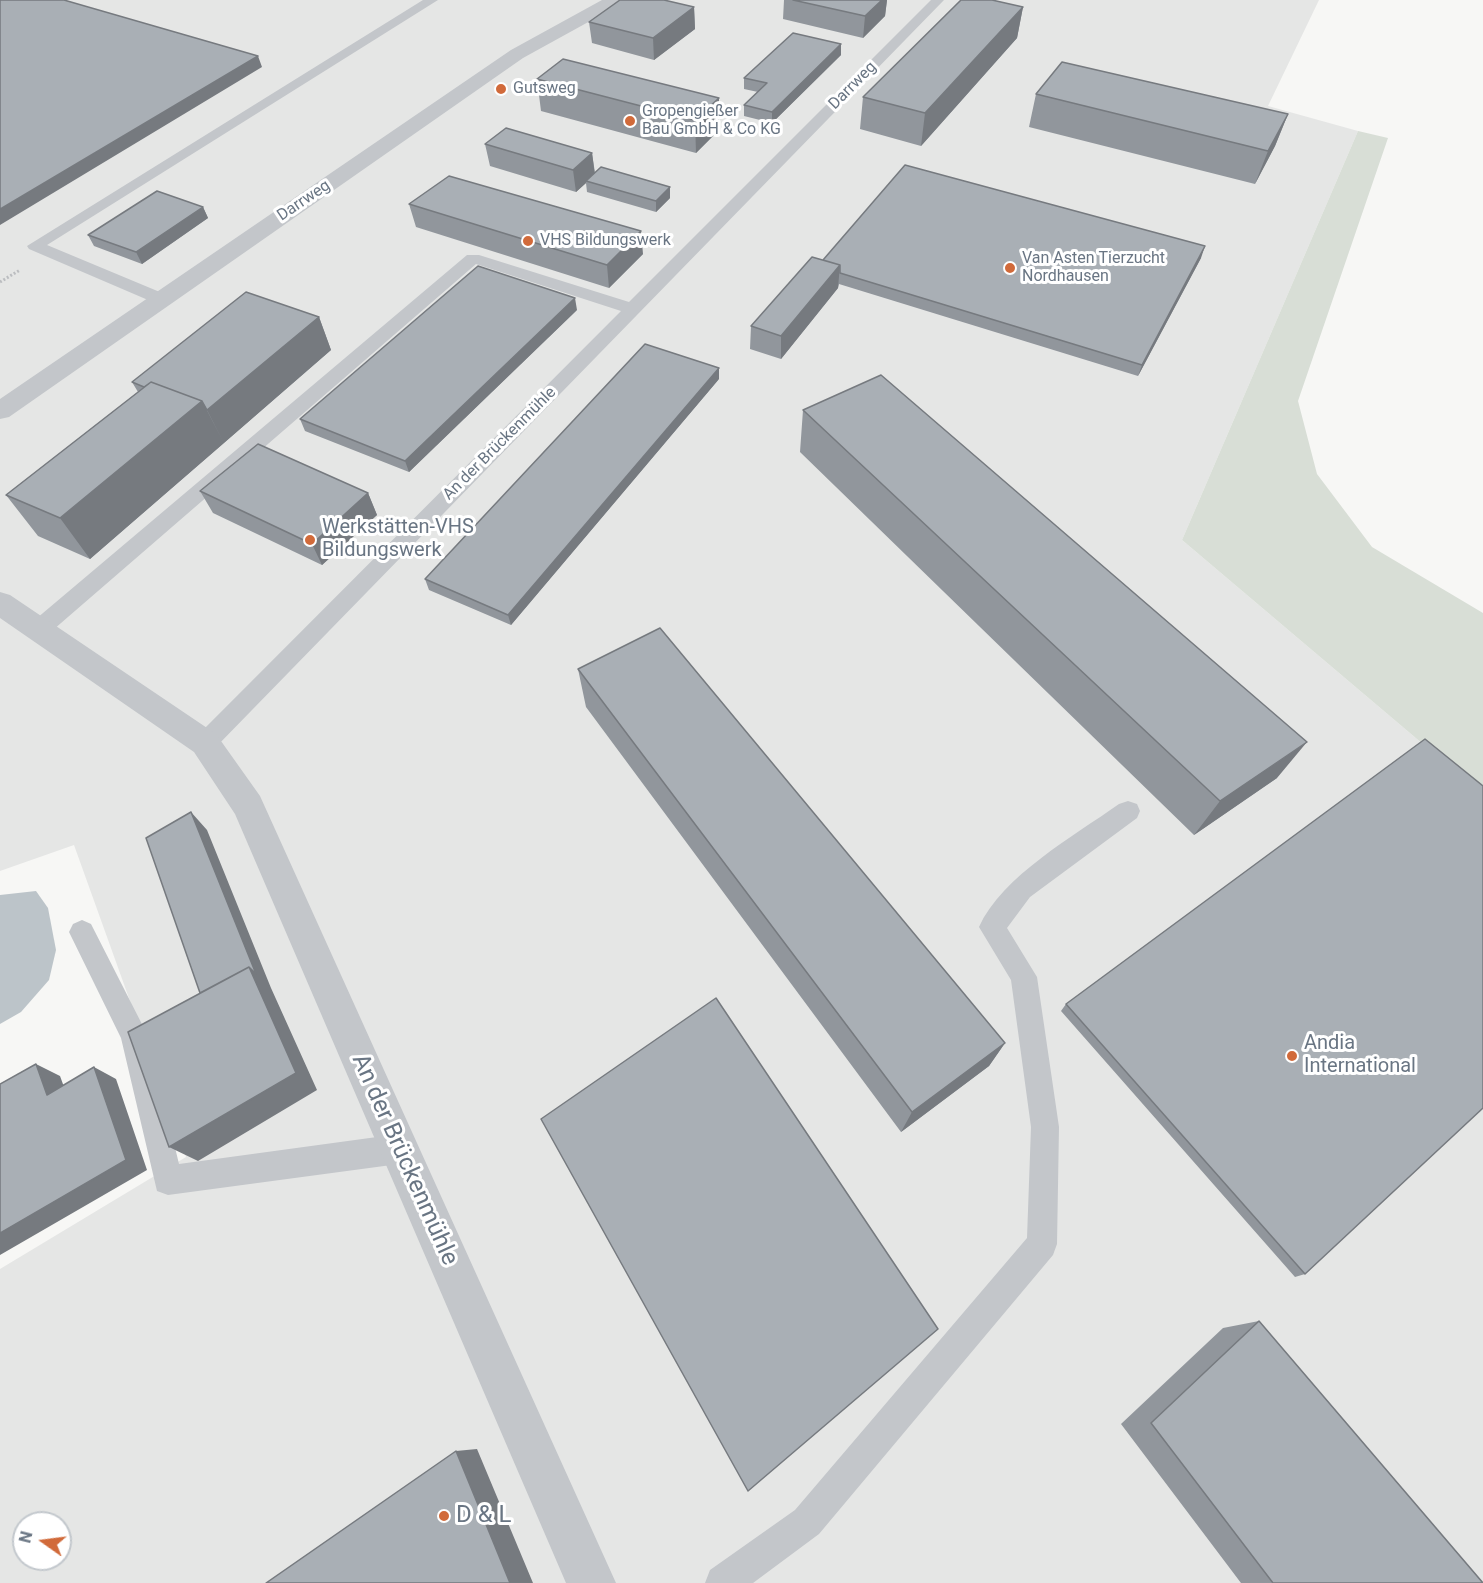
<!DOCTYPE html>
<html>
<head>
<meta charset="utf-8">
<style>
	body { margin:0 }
	#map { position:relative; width:1483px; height:1583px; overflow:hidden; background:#f7f7f5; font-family:Roboto,sans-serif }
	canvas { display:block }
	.north { position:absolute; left:12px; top:1511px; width:60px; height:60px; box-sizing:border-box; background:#fff; border:2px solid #c3c8cd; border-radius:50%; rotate:284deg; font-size:16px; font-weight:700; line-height:24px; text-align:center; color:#697583 }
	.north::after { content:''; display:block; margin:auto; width:21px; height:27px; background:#d16a3a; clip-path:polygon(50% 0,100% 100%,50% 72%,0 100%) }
</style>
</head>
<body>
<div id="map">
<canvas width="1483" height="1583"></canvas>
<div class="north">N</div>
</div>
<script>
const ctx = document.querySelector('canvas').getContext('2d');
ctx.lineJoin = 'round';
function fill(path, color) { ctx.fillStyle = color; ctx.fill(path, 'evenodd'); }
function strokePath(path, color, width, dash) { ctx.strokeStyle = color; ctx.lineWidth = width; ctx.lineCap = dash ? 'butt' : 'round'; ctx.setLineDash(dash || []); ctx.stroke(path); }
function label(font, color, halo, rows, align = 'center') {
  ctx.font = font + ' Roboto,sans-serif'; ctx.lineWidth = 6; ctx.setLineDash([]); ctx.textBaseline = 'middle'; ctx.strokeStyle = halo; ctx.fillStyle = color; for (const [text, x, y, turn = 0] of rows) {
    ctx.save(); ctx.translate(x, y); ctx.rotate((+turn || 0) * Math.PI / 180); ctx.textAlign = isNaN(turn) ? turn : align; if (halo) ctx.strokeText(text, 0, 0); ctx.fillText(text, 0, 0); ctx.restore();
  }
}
fill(new Path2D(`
	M0 0H1319L1268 106 1358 131 1182 540 1483 795V1583H0V1269L186 1157 74 845 0 871ZM24 1523H60V1559H24Z`), '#e5e6e5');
fill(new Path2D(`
	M1358 131 1388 138 1298 401 1317 474 1372 547 1483 613V795L1182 540Z`), '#d8ded6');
fill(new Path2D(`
	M36 891 48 908 56 950 49 980 21 1012 0 1024V895Z`), '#bcc4c9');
strokePath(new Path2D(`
	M0 282 20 270`), '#bbbdc0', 3, [2, 2]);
fill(new Path2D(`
	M423 0H438L47 245 167 295 169 299 167 303H155L29 249 27 246Z
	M931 0H944L213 750 205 753 197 750 193 743 197 736 621 311 476 264 46 636 38 638 30 636 27 630 30 624 467 255H479L629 302Z
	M1128 801 1137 804 1140 811 1137 818 1030 897 1007 928 1037 977 1059 1127 1057 1244 1053 1255 819 1534 753 1583H705L710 1570 795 1510 1027 1238 1031 1127 1011 980 979 927C1002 876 1074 836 1119 804Z
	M82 920 91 924 148 1036 179 1164 399 1134 409 1139 414 1149 409 1159 399 1164 168 1195 157 1191 121 1038 69 932 73 924Z`), '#c3c6ca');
fill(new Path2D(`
	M602 0H623L621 4 523 58 9 417 0 419V399L511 50Z
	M0 592 10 595 216 734 260 796 616 1583H566L235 814 194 752 0 618Z`), '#c3c6ca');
fill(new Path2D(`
	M784 0H887L885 16 863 38 783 19Z
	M694 7 695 29 654 60 592 43 589 22Z
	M1023 7 1017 38 921 146 860 129 863 97Z
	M841 44V55L772 123 744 116V105L758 92 744 89V78Z
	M537 79 719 98V130L696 153 541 111Z
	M1036 94 1288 114 1275 146 1255 184 1029 127Z
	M485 144 592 153 595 173 670 198 656 212 587 192 586 183 576 192 490 166Z
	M409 204 643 254 609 288 416 227Z
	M203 207 208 218 142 264 94 246 88 235Z
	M1201 258 1138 376 839 284 838 288 781 359 750 349 751 326 823 260Z
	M577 310 409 472 305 431 300 419Z
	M319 317 331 350 90 559 38 536 6 495 138 392 132 382Z
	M719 379 511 625 429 590 425 579Z
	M803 410 1277 778 1194 835 800 452Z
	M200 491 368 493 377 515 322 565 213 513Z
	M578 669 1005 1043 989 1066 901 1132 586 707Z
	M1066 1004 1305 1274 1295 1277 1061 1011Z
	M1259 1321 1483 1583H1241L1121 1424 1223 1328Z`), '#91969c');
fill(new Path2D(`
	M882 0H887L885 16 863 38 865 16Z
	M694 7 695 29 654 60 653 38Z
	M1023 7 1017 38 921 146 925 113Z
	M841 44V55L772 123V112Z
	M258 56 262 67 0 225V209Z
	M719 98V130L696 153 695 120Z
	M1288 114 1275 146 1255 184 1268 151Z
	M592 153 595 176 586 181V183L576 192 573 170Z
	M670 187V198L656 212V201Z
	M203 207 208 218 142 264 136 252Z
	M641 231 643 254 609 288 607 265Z
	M1205 246 1201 258 1138 376 1142 365Z
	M840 265 838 288 781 359V336Z
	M575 298 577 310 409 472 405 461Z
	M319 317 331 350 224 443 207 410Z
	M719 368V379L511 625 508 615Z
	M202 401 224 443 90 559 60 518Z
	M368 493 377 515 322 565 312 544Z
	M1307 742 1277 778 1194 835 1220 801Z
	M191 812 207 830 271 988 317 1090 198 1161 169 1147 220 1016Z
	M1005 1043 989 1066 901 1132 912 1112Z
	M36 1064 60 1076 71 1106 47 1095Z
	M94 1067 116 1079 147 1170 0 1255V1233Z
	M477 1449 533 1583H510L456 1451Z`), '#767a7f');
const building = new Path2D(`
	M0 0H64L258 56 0 209Z
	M620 0H664L694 7 653 38 589 22Z
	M793 0H882L865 16Z
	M961 0H992L1023 7 925 113 863 97Z
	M793 33 841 44 772 112 744 105 767 83 744 78Z
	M563 59 719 98 695 120 537 79Z
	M1062 62 1288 114 1268 151 1036 94Z
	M506 128 592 153 573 170 485 144Z
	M905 165 1205 246 1142 365 840 273V265L823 260Z
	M601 167 670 187 656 201 586 181Z
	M449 176 641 231 607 265 409 204Z
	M157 191 203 207 136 252 88 235Z
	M812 257 840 265 781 336 751 326Z
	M478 266 575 298 405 461 300 419Z
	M246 292 319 317 207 410 202 401 151 382 144 387 132 382Z
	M645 344 719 368 508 615 425 579Z
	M881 375 1307 742 1220 801 803 410Z
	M151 382 202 401 60 518 6 495Z
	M258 444 368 493 312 544 200 491Z
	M660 628 1005 1043 912 1112 578 669Z
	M1425 739 1483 786V1108L1305 1274 1066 1004Z
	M191 812 256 974 249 967 200 993 146 838Z
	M249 967 296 1073 169 1147 128 1032Z
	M716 998 938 1329 748 1491 541 1119Z
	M36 1064 47 1095 94 1067 126 1160 0 1233V1084Z
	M1259 1321 1483 1583H1273L1151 1423Z
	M456 1451 510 1583H266Z`);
fill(building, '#a9afb5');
strokePath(building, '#767a7f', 1.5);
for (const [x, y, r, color] of [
	[501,89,6,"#d16a3a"],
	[630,121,6,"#d16a3a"],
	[528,241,6,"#d16a3a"],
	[1010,268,6,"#d16a3a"],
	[310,540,6,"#d16a3a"],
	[1292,1056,6,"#d16a3a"],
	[444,1516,6,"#d16a3a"]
]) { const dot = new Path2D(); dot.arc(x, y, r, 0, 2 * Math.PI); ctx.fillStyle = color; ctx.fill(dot); strokePath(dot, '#fff', 2); }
label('16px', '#697583', '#fff', [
	["Darrweg",853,86,-45],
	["Darrweg",304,201,-34],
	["An der Brückenmühle",500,444,-45]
]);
label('16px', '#697583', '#fff', [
	["Gutsweg",513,89],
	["Gropengießer",642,112],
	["Bau GmbH & Co KG",642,130],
	["VHS Bildungswerk",540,241],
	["Van Asten Tierzucht",1022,259],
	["Nordhausen",1022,277]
], 'left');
label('20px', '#697583', '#fff', [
	["Werkstätten-VHS",322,528],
	["Bildungswerk",322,551],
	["Andia",1304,1044],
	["International",1304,1067]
], 'left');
label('24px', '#697583', '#fff', [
	["An der Brückenmühle",404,1160,66]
]);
label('24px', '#697583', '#fff', [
	["D & L",456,1516]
], 'left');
</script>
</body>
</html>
